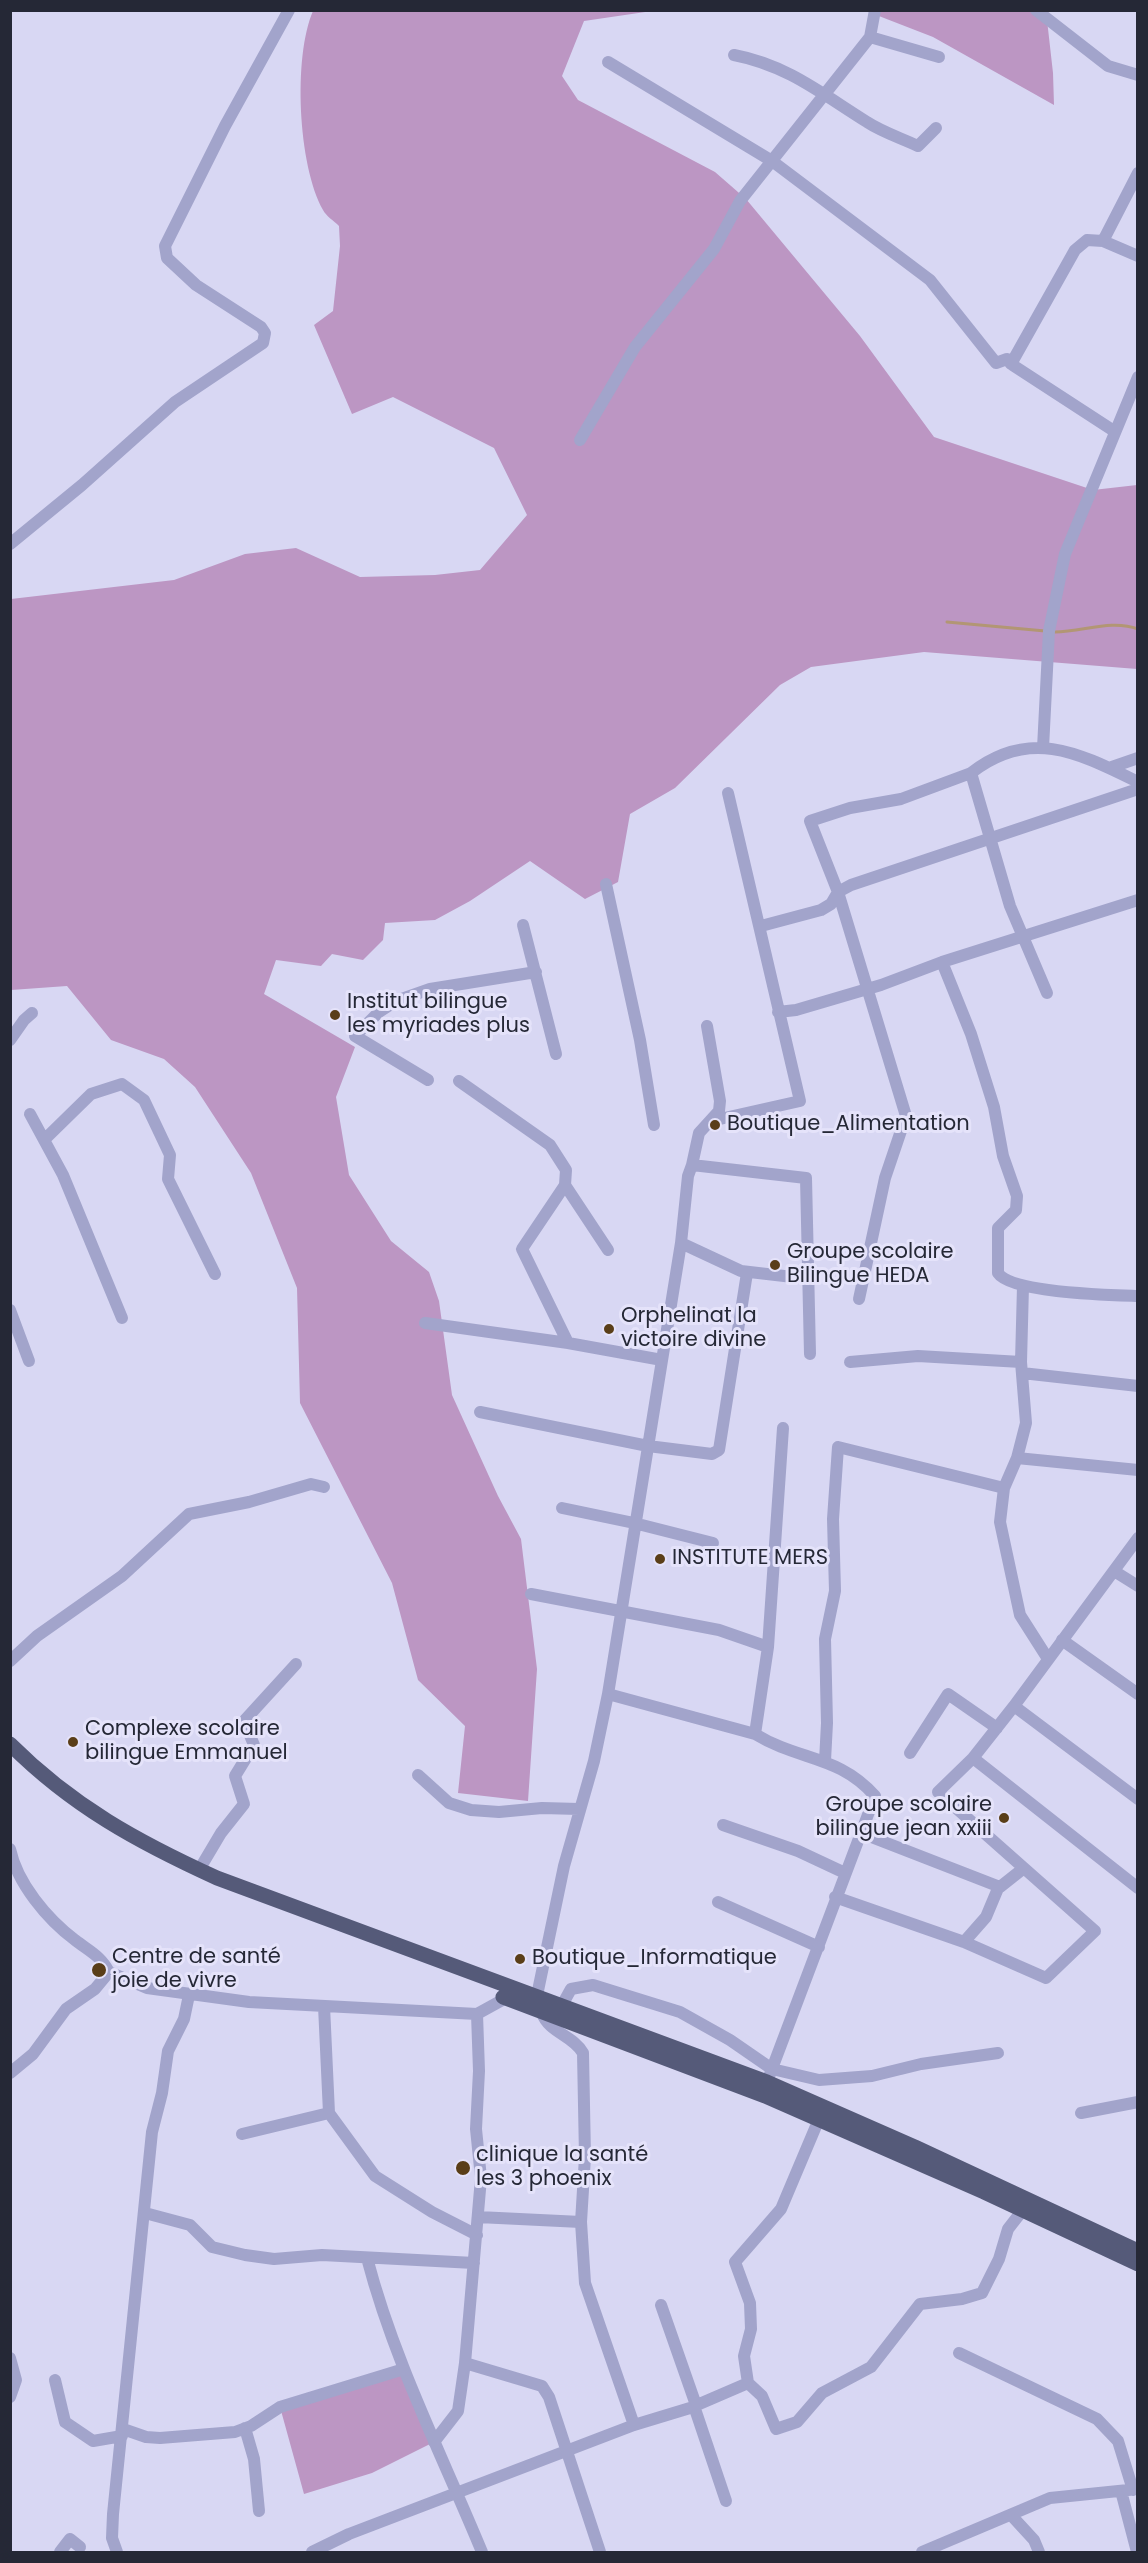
<!DOCTYPE html>
<html>
<head>
<meta charset="utf-8">
<style>
	body { margin:0 }
	#map { position:relative; width:1148px; height:2563px; overflow:hidden; background:#d8d7f3; font-family:Poppins,sans-serif }
	canvas { display:block }
	.frame { position:absolute; inset:0; border:12px solid #252836; pointer-events:none }
</style>
</head>
<body>
<div id="map">
<canvas width="1148" height="2563"></canvas>
<div class="frame"></div>
</div>
<script>
const ctx = document.querySelector('canvas').getContext('2d');
ctx.lineJoin = 'round';
function fill(path, color) { ctx.fillStyle = color; ctx.fill(path, 'evenodd'); }
function strokePath(path, color, width, dash) { ctx.strokeStyle = color; ctx.lineWidth = width; ctx.lineCap = dash ? 'butt' : 'round'; ctx.setLineDash(dash || []); ctx.stroke(path); }
function label(font, color, halo, rows, align = 'center') {
  ctx.font = font + ' Poppins,sans-serif'; ctx.lineWidth = 6; ctx.setLineDash([]); ctx.textBaseline = 'middle'; ctx.strokeStyle = halo; ctx.fillStyle = color; for (const [text, x, y, turn = 0] of rows) {
    ctx.save(); ctx.translate(x, y); ctx.rotate((+turn || 0) * Math.PI / 180); ctx.textAlign = isNaN(turn) ? turn : align; if (halo) ctx.strokeText(text, 0, 0); ctx.fillText(text, 0, 0); ctx.restore();
  }
}
fill(new Path2D(`
	M313 11H652L584 21 562 76 578 100 715 172 746 199 860 336 934 437 1093 490 1137 485V669L924 652 811 667 780 685 675 788 630 814 618 882 585 899 530 861 470 901 435 920 385 923 383 940 363 960 332 954 321 966 276 960 264 994 355 1047 336 1097 349 1175 391 1241 429 1272 439 1301 452 1395 498 1496 521 1539 537 1669 528 1801 458 1793 465 1726 418 1680 392 1583 300 1403 297 1288 251 1173 195 1087 164 1059 111 1040 67 986 11 990V599L174 580 245 554 296 548 360 577 435 575 480 570 527 515 494 448 393 397 352 414 314 325 333 311 340 246 339 226C334 221 326 216 323 210 298 165 293 57 313 11Z
	M866 11H1046L1053 73 1054 105 933 37Z
	M404 2369 434 2442 372 2473 304 2494 280 2407Z`), '#bc96c3');
strokePath(new Path2D(`
	M947 622 1045 631
	M1055 632C1083 632 1111 619 1138 629`), '#b29674', 3);
strokePath(new Path2D(`
	M1036 10 1108 66 1138 75
	M870 37 939 57
	M734 55C787 65 822 94 867 122 882 132 901 138 918 146L936 128
	M608 62 772 161 930 280 996 363 1007 359 1011 364 1075 250 1087 240 1103 241 1138 173
	M1103 241 1138 256
	M1011 364 1114 431
	M580 440 635 347 714 249 740 201 870 37 875 10
	M10 544 82 485 175 402 263 343 265 333 261 327 196 285 167 258 165 246 225 126 289 10
	M1043 748 1049 631 1065 554 1138 377
	M1109 768 1138 758
	M971 773 1010 906 1047 993
	M606 884 640 1040 654 1125
	M523 925 556 1054
	M761 926 821 910 831 904 838 892 851 885 1138 789
	M942 962 971 1034 994 1107 1003 1156 1017 1196 1016 1210 998 1228V1273C1011 1293 1111 1295 1138 1296
	M778 1012 796 1010 881 985 942 962 1138 900
	M10 1040 24 1020 32 1013
	M428 1080 355 1036 379 1012 396 1001 430 989 536 972
	M459 1081 550 1145 566 1170 565 1185 522 1249 568 1343 662 1360
	M30 1114 63 1175 122 1318
	M711 1121 800 1101 728 793
	M44 1140 91 1094 122 1084 144 1100 170 1155 168 1179 215 1274
	M692 1165 699 1133 719 1111 720 1101 707 1026
	M565 1185 608 1250
	M681 1243 741 1271 810 1279
	M1023 1286 1021 1362 1026 1423 1017 1458 1004 1488 1000 1522 1020 1615 1048 1659
	M859 1299 885 1178 906 1116 838 892 810 821 850 808 901 799 971 773C1030 727 1079 753 1138 782
	M10 1310 29 1361
	M425 1323 568 1343
	M850 1362 918 1356 1021 1362
	M1022 1373 1138 1386
	M480 1412 648 1446 712 1454 719 1450 747 1273
	M1017 1458 1138 1470
	M562 1508 634 1523 713 1543
	M1114 1571 1138 1586
	M531 1594 719 1630 768 1647
	M1062 1640 1138 1694
	M10 1661 37 1636 122 1576 189 1514 249 1502 311 1484 324 1487
	M608 1694 755 1734
	M1014 1706 1138 1538
	M910 1753 948 1694 997 1728
	M973 1758 1138 1888
	M825 1761 827 1723 825 1639 835 1591 833 1519 838 1447 1004 1488
	M418 1775 449 1803 471 1810 499 1812 542 1808 579 1809
	M723 1825 798 1851 845 1873
	M861 1833 1000 1887 1024 1868
	M10 1849C17 1883 47 1919 75 1940 89 1951 101 1956 109 1972L147 1988 249 2002 477 2014
	M199 1870 221 1833 244 1804 235 1776 254 1745 244 1721 296 1664
	M835 1897 964 1942 986 1917 999 1886
	M718 1902 819 1947
	M964 1942 1046 1978 1095 1931 938 1792 973 1758 1014 1706 1138 1799
	M535 2005 564 1866 594 1761 608 1694 681 1243 688 1176 692 1165 806 1178 810 1354
	M324 2006 329 2113
	M561 2007 571 1989 593 1985 680 2012 730 2040 772 2069 819 2080 872 2076 921 2064 998 2053
	M10 2073 33 2054 66 2009 95 1989 109 1972
	M767 2082 875 1796C839 1755 799 1761 755 1734L768 1647 783 1428
	M1081 2113 1138 2102
	M242 2134 329 2113 375 2176 432 2212 477 2235
	M145 2213 190 2225 212 2247 245 2255 274 2259 322 2255 474 2263
	M478 2217 581 2222 585 2157 583 2053C573 2035 549 2033 542 2013
	M581 2222 585 2283 634 2425
	M367 2258C394 2361 442 2455 482 2552
	M661 2305 696 2405
	M959 2353 1097 2419 1118 2441 1133 2490
	M10 2358 16 2380 10 2397
	M465 2363 481 2178 476 2129 479 2071 477 2014 506 1998
	M55 2380 65 2422 93 2441 122 2436
	M748 2383 762 2396 776 2429 797 2422 822 2393 871 2367 920 2304 962 2299 982 2293 999 2259 1008 2229 1022 2211
	M694 2406 726 2501
	M245 2428 254 2459 259 2511
	M123 2429 146 2437 160 2438 235 2432 251 2426 280 2407 404 2369
	M434 2442 458 2411 465 2363 542 2386 549 2397 600 2552
	M1121 2491 1137 2552
	M1011 2515 1034 2540 1039 2552
	M60 2552 70 2539 80 2547
	M117 2552 112 2538 113 2514 152 2132 162 2093 168 2051 184 2019 189 1995
	M312 2552 349 2534 634 2425 690 2408 748 2383 744 2356 751 2329 750 2303 735 2262 781 2209 819 2119
	M922 2552 1050 2498 1138 2489`), '#a2a4cb', 12);
strokePath(new Path2D(`
	M10 1744C72 1806 138 1842 217 1878L767 2082 915 2147 1138 2251
	M503 1997 765 2096 984 2192 1138 2264`), '#555a79', 15);
for (const [x, y, r, color] of [
	[335,1015,6,"#5a3e18"],
	[715,1125,6,"#5a3e18"],
	[775,1265,6,"#5a3e18"],
	[609,1329,6,"#5a3e18"],
	[660,1559,6,"#5a3e18"],
	[73,1742,6,"#5a3e18"],
	[1004,1818,6,"#5a3e18"],
	[520,1959,6,"#5a3e18"],
	[99,1970,8,"#5a3e18"],
	[463,2168,8,"#5a3e18"]
]) { const dot = new Path2D(); dot.arc(x, y, r, 0, 2 * Math.PI); ctx.fillStyle = color; ctx.fill(dot); strokePath(dot, '#e5e3fa', 2); }
label('21px', '#252836', '#e5e3fa', [
	["Institut bilingue",347,1003],
	["les myriades plus",347,1027],
	["Boutique_Alimentation",727,1125],
	["Groupe scolaire",787,1253],
	["Bilingue HEDA",787,1277],
	["Orphelinat la",621,1317],
	["victoire divine",621,1341],
	["INSTITUTE MERS",672,1559],
	["Complexe scolaire",85,1730],
	["bilingue Emmanuel",85,1754],
	["Groupe scolaire",992,1806,"right"],
	["bilingue jean xxiii",992,1830,"right"],
	["Centre de santé",112,1958],
	["joie de vivre",112,1982],
	["Boutique_Informatique",532,1959],
	["clinique la santé",476,2156],
	["les 3 phoenix",476,2180]
], 'left');
</script>
</body>
</html>
